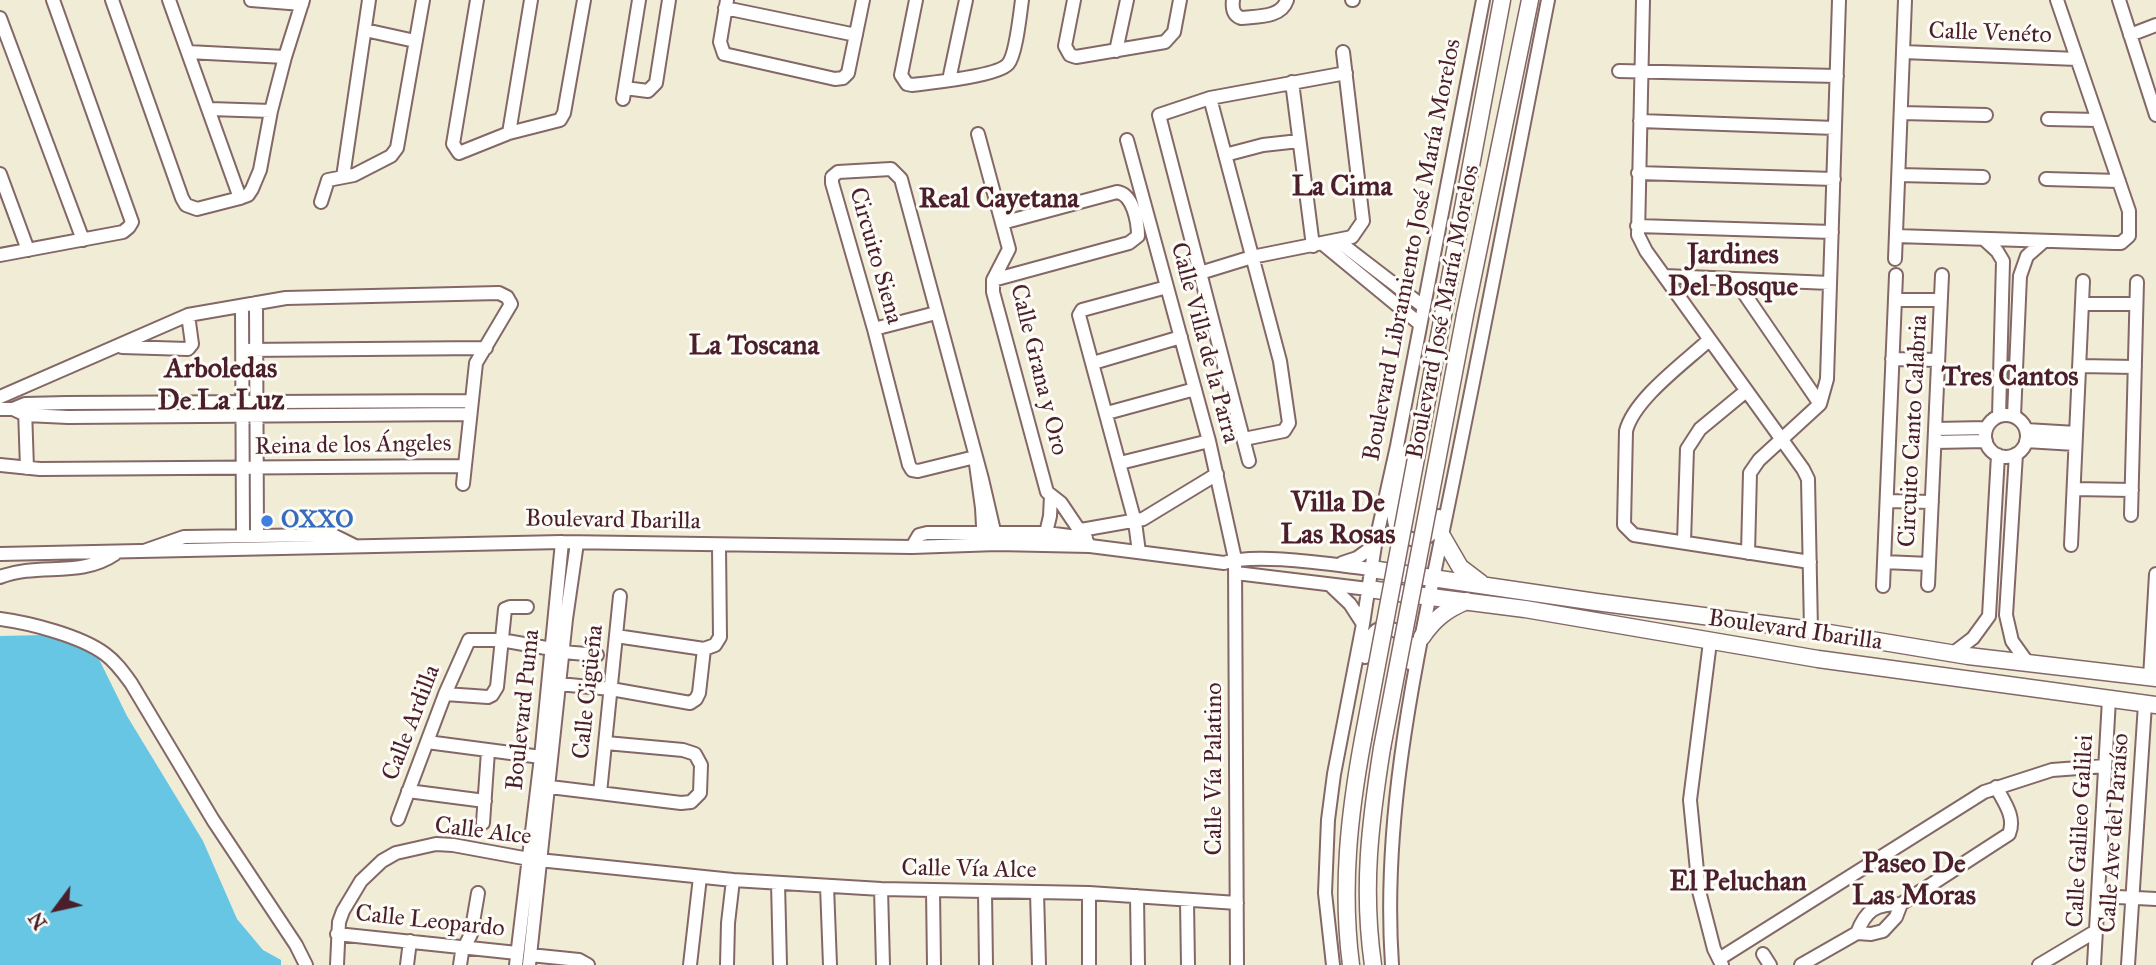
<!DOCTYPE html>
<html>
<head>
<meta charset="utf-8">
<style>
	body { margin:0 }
	#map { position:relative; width:2156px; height:965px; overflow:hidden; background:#f1ecd6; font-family:"IM FELL Great Primer",serif }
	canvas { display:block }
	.north { position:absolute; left:21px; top:874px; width:70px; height:70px; -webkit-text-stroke:5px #fdfcf7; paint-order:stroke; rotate:237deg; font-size:19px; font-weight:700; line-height:28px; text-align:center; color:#4a1f2b }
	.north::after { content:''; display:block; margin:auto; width:24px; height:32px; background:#4a1f2b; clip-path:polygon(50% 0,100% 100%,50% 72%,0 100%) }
</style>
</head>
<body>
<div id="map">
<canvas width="2156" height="965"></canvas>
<div class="north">N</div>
</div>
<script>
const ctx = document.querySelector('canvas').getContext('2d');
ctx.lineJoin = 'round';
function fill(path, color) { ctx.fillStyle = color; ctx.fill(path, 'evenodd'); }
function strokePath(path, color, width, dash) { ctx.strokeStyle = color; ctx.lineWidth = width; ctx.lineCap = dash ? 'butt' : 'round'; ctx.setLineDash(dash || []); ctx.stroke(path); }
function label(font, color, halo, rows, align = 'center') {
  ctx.font = font + ' "IM FELL Great Primer",serif'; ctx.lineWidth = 6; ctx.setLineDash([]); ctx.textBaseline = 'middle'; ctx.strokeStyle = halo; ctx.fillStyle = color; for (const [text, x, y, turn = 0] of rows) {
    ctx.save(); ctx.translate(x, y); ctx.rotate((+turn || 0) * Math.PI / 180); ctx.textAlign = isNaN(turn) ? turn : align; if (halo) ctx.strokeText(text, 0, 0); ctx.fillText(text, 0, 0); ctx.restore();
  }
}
fill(new Path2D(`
	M44 635 96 653 127 716 203 841 237 919 263 950 281 960V965H0V636Z`), '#66c6e4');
const minor = new Path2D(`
	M112 0 182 198 186 205 197 209 240 198 248 195 252 189 260 170 271 111 285 57 303 0
	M169 0 240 198
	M251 0 302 4
	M477 0 453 144 459 153 509 133 560 120 564 113 584 0
	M727 0 720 42 724 54 835 79 843 78 848 73 863 0
	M916 0 901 75 907 84 912 85C929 83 998 76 1008 64 1016 55 1020 14 1022 0
	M1074 0 1065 46 1070 55 1076 57 1165 42 1174 32 1180 0
	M1233 0C1232 8 1233 15 1241 18 1258 16 1281 18 1287 0
	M1352 0H1353
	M1643 0 1638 235 1646 251 1803 469 1808 479 1811 630
	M2119 0 2156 115
	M725 8 856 35
	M0 18 83 240
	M365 30 415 41
	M2130 35 2156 25
	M1116 51 1127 0
	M188 52 285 57
	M1903 52 2077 59
	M1619 71 1837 76
	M949 80 966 0
	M1292 82 1313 246
	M625 88 648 91 656 83 669 0
	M1210 98 1280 361 1289 423 1284 431 1244 439
	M623 99 639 0
	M210 109 271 111
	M1901 113 1986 115
	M2048 119 2098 120
	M1640 121 1835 128
	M509 133 531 0
	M978 134 1009 249 993 280V292L1047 492 1061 503 1090 546
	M1127 140 1209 441 1235 559 1237 965
	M1225 155 1263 145 1299 141
	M1638 173 1834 179
	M0 174 28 250
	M1899 175 1983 177
	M343 177 369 0
	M2046 179 2119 181
	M321 202 328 180 354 175 391 156 397 148 423 0
	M1637 226 1832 232
	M1896 236 2115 243H2121L2129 236V211L2057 0
	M1985 240 1997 251 2003 261 1999 416
	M1338 241 1424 307
	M1323 244 1420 324
	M0 255 123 232 129 227 132 222 53 0
	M1895 259 1905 0
	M1200 273 1252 257 1352 237 1363 221 1343 52
	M1665 276 1830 283
	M993 280 1129 243 1138 236C1138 222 1133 194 1117 192L1002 223
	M1735 280 1820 404
	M1895 300H1941
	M256 303 257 535
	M2082 304H2136
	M242 306 243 535
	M874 329 936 313
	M1709 340C1684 363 1634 399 1626 431L1624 525 1634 535 1810 562
	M122 347 188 349 192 344 188 315
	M244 350 486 348
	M1892 359 1938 360
	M1093 363 1181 337
	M2079 366 2135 367
	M0 397 188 315 286 298 499 293 507 297 511 304 476 363 463 484
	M0 409H13L26 415 68 417 469 414
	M13 409 25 404 67 403 471 401
	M25 409 27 468
	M1107 413 1195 389
	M1985 436a21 21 0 1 1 42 0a21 21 0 1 1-42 0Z
	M2014 416 2020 276 2027 256 2043 242
	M1935 429 1986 428
	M2026 430 2076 433
	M2026 441 2075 444
	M1935 442 1986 441
	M1398 449C1407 476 1385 505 1397 530 1417 548 1433 541 1439 516
	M2016 454 2006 615 2012 641 2027 662
	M1249 461 1159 115 1210 98 1346 73
	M1120 463 1209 441
	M0 465 40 469 464 466
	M2074 489 2132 490
	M1887 501 1932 502
	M2131 515 2137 282
	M1081 530 1143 519 1217 474
	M1048 541 1046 533 1050 516 1051 496
	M1684 542 1687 449 1700 429 1746 391
	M984 544 982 508 975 457 918 471 912 470 909 465 874 329 832 183V177L838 172 891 169 901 179 982 479 997 544
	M2071 545 2083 281
	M912 547 919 535 927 533H1046L1086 538
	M144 551 184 537 328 535 335 536 355 546
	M1139 552 1135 522 1079 315 1082 310 1167 287
	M1748 553 1750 473 1759 460 1820 404 1827 379 1839 0
	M0 554 562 542 912 547 997 544 1090 546 1224 563C1256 552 1335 565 1371 569
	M1884 562 1929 564
	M1342 563 1357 558 1375 545
	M1236 573 1368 589
	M0 577C39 562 80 578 115 554
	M1330 585 1350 604 1363 624
	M1928 585 1942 275
	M1883 586 1896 275
	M0 619C30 623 81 636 105 654 116 662 123 672 131 683L213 820 296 945 306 965
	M616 636 704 649 715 645 720 637 719 546
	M1710 642 1690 800 1699 891 1714 949 1722 965
	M563 652 597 655
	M1952 654 1973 638 1989 616 1998 455
	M1365 657C1366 650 1367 641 1372 635 1383 619 1403 633 1411 644L1410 663
	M2150 678 2156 574
	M559 684 611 689 690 703 696 699 699 693 704 649
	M445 694 488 697 492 695 497 687 505 609 510 607H527
	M427 742 541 757
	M550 787 681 803 691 802 700 793 701 765 695 754 683 750 606 743
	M408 791 485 801
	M600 793 620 596
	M398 819 445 694 469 640H501L552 649
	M483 823 488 751
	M778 883 780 965
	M827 886 830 965
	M881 889 883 965
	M933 890 934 965
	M985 892 986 965
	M1037 892 1039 965
	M1137 896 1138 965
	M2098 896 2156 899
	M1187 901 1188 965
	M1857 933C1866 910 1875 904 1901 904L2009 834C2016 817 2004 802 1996 787
	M337 934 517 953
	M1763 954 1770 965
	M530 955 579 960 588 965
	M1719 959 1984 792 2052 770 2105 766
	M337 965 339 922 343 911 361 881 382 861 396 853 436 844 453 845 529 859 733 880 881 889 1089 893 1237 903
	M407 965 410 941
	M460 965 462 952 471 934 478 893
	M516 965 541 757 562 542
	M529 965 566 619 577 543
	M690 965 700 877
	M727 965 728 923 733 880
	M1089 965V893
	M1333 965 1325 893 1328 820 1334 774 1363 624 1375 545 1397 446 1483 0
	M1392 965C1382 819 1413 677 1442 535 1479 357 1513 178 1548 0
	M1801 965 1857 933 1871 934 1883 931 1896 917 1901 904
	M2039 965 2096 931
	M2094 965 2109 699
	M2128 965 2145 704`);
const major = new Path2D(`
	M1444 310 1502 0
	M1465 315 1530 0
	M1442 536 1460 567 1481 583
	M1371 569 1596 602 1811 630 1968 656 2156 678
	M1368 589 1525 609 1818 659 2156 705
	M1422 637C1434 619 1447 609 1467 601
	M1351 965C1341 888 1349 815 1363 739
	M1373 965C1362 888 1370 824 1382 748`);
strokePath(minor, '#846767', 16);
strokePath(major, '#846767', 19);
strokePath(minor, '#fff', 12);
strokePath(major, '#fff', 16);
const majorBridge = new Path2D(`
	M1363 739 1444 310
	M1382 748 1465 315`);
strokePath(majorBridge, '#846767', 19, []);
strokePath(majorBridge, '#fff', 16);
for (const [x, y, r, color] of [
	[267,521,7,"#3f7fe0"]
]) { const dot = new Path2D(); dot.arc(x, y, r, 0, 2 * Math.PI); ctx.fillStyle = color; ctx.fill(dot); strokePath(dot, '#fdfcf7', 2.5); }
label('24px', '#4a1f2b', '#fdfcf7', [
	["Calle Venéto",1990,34,2],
	["Boulevard Libramiento José María Morelos",1413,250,-79],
	["Circuito Siena",875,256,74],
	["Boulevard José María Morelos",1444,312,-79],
	["Calle Villa de la Parra",1204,343,75],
	["Calle Grana y Oro",1038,370,76],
	["Circuito Canto Calabria",1914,431,-87],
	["Reina de los Ángeles",353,446,-1],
	["Boulevard Ibarilla",613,521,1],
	["Boulevard Ibarilla",1795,631,8],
	["Calle Cigüeña",589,692,-84],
	["Boulevard Puma",524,710,-84],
	["Calle Ardilla",412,723,-69],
	["Calle Vía Palatino",1215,769,-90],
	["Calle Galileo Galilei",2081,831,-87],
	["Calle Alce",483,832,7],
	["Calle Ave del Paraíso",2115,833,-86],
	["Calle Vía Alce",969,870,1],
	["Calle Leopardo",430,922,6]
]);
label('bold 24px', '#366cbe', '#fdfcf7', [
	["OXXO",281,521]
], 'left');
label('bold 28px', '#4a1f2b', '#fdfcf7', [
	["La Cima",1342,188],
	["Real Cayetana",999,200],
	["Jardines",1733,256],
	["Del Bosque",1733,288],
	["La Toscana",754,347],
	["Arboledas",221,370],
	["De La Luz",221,402],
	["Tres Cantos",2010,378],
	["Villa De",1338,504],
	["Las Rosas",1338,536],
	["Paseo De",1914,865],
	["Las Moras",1914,897],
	["El Peluchan",1738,883]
]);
</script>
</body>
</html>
